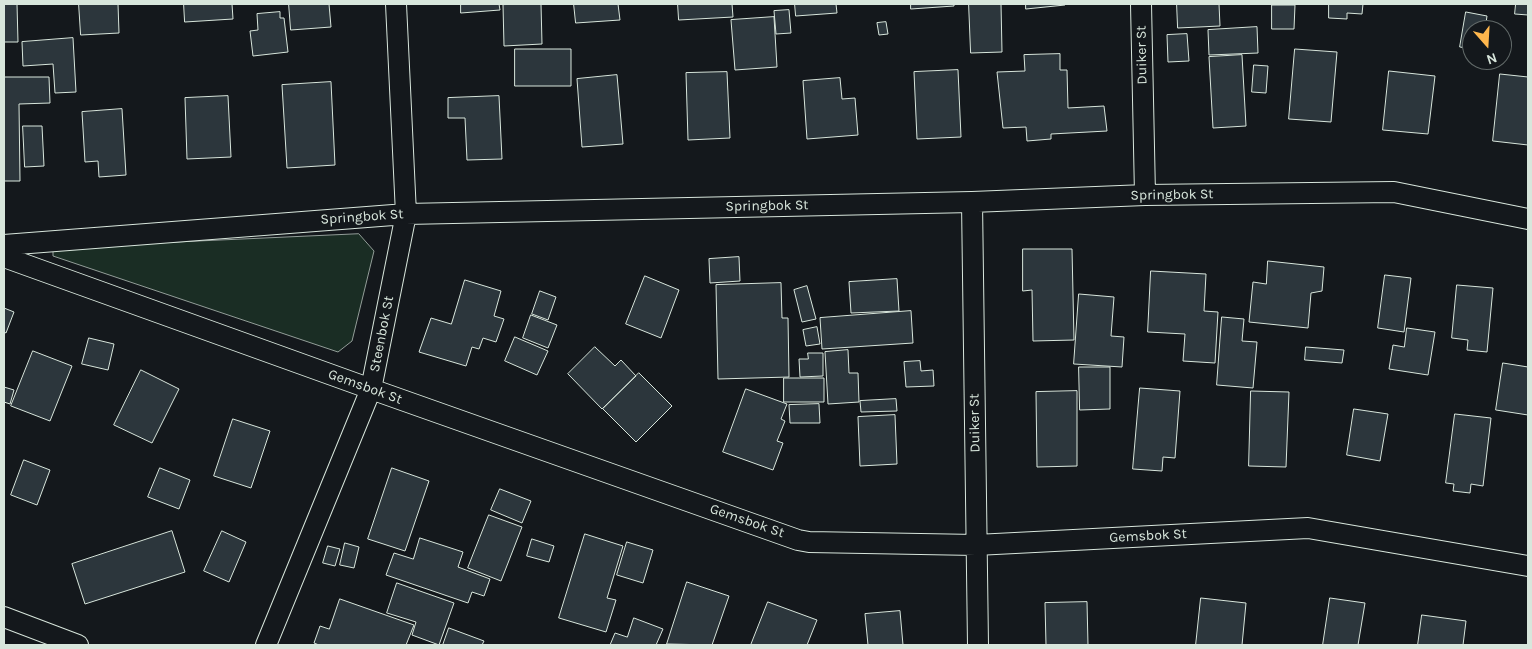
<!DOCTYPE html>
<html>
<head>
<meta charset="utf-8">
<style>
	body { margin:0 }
	#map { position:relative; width:1532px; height:649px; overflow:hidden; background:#14181c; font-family:Karla,sans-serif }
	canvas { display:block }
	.frame { position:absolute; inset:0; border:5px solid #d8e6dc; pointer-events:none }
	.north { position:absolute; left:1462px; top:20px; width:50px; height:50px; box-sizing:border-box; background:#14181c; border:1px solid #626a69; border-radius:50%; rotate:161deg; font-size:14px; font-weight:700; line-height:20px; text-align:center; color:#d8e6dc }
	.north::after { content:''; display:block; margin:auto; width:18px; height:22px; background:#ffb74d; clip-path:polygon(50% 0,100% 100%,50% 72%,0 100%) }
</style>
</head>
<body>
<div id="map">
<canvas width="1532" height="649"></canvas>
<div class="frame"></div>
<div class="north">N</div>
</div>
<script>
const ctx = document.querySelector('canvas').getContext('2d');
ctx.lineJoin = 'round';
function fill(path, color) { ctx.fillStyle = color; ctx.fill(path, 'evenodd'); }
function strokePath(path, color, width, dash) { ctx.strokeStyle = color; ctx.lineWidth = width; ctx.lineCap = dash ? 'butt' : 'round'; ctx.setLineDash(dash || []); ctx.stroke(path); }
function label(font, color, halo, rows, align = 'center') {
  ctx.font = font + ' Karla,sans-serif'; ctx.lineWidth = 4; ctx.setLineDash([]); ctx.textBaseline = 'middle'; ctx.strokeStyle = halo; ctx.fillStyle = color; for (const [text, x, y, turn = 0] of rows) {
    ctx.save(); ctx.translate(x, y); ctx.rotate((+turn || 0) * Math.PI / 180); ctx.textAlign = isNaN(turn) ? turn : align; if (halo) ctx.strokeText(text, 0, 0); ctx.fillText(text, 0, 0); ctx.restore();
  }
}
const green = new Path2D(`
	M359 234 374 251 352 341 338 352 53 256V248Z`);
fill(green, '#1a2d24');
strokePath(green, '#939e99', 1);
const building = new Path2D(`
	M4 4H17L18 42H4Z
	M79 4H118L119 33 81 35Z
	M184 4H232L233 19 185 22Z
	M289 4H329L331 27 291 30Z
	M461 4H499L500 10 461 13Z
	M541 4 542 44 504 46 503 5Z
	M574 4H618L620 20 576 23Z
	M678 4H732L733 17 679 20Z
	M795 4H836L837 13 796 16Z
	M911 4H954V6L911 9Z
	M969 4H1001L1002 52 971 53Z
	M1026 4H1065V5L1026 9Z
	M1177 4H1219L1220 26 1178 28Z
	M1329 4H1363L1362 14 1347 13V19L1329 18Z
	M1516 4H1528V15L1515 14Z
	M1272 5H1295L1294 29H1272Z
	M789 10 791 33 776 34 774 11Z
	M280 12V18H284L288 52 253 56 250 31 258 30 257 14Z
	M1466 12 1487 16 1485 30H1472V49L1460 47Z
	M774 17 777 67 735 70 731 20Z
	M886 22 888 34 879 35 877 23Z
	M1257 27 1258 53 1209 55 1208 30Z
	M1187 34 1189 61 1168 62 1167 35Z
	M73 38 76 92 55 93 53 64 23 66 22 42Z
	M515 49H571V86H515Z
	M1295 49 1337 52 1331 122 1289 119Z
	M1060 54V70H1067L1068 108 1104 106 1107 131 1051 134V139L1027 141 1026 127 1003 128 997 72 1025 71 1024 55Z
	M1242 55 1246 126 1213 128 1209 57Z
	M1254 65 1268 66 1266 93 1252 92Z
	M958 70 961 137 917 139 914 72Z
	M1389 71 1435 76 1428 134 1383 130Z
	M727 72 730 138 688 140 686 73Z
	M1500 74 1528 77V145L1493 141Z
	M617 75 623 144 582 147 577 79Z
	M4 77H49L50 103 19 104 20 181H4Z
	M840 78 842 99 855 98 858 135 807 139 803 81Z
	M331 82 335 165 287 168 282 85Z
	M228 96 231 157 187 159 185 98Z
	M499 96 502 159 467 160 465 118H448V98Z
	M122 109 126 175 99 177 98 161 85 162 82 112Z
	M23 126H42L44 166 25 167Z
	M1023 249H1072L1074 340 1033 341 1032 290 1023 291Z
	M739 257 740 281 710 283 709 259Z
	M1268 261 1324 267 1322 291 1311 293 1308 328 1249 322 1253 282 1266 284Z
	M1151 271 1206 274 1204 311 1218 312 1215 363 1183 361 1185 334 1148 332Z
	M1385 275 1411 278 1404 332 1378 328Z
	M645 276 679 290 661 338 626 324Z
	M897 279 899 311 851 313 849 282Z
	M465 280 501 291 494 316 504 319 496 342 483 338 479 349 472 347 466 366 419 352 431 318 451 324Z
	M781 283 782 318H788L789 377 718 379 716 285Z
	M1457 285 1493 288 1487 352 1467 350 1468 340 1452 338Z
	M807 286 816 319 802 322 794 290Z
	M540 291 556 297 548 320 532 314Z
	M1079 294 1114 297 1111 336 1124 337 1122 367 1074 364Z
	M4 308 14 312 6 333 4 332Z
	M911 311 913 343 822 349 820 318Z
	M531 315 557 325 548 348 523 338Z
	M1222 317 1244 319 1242 341 1257 342 1253 388 1217 385Z
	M817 327 820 344 806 346 803 330Z
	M1407 328 1435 332 1428 375 1389 369 1393 345 1404 347Z
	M515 337 548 351 537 375 505 361Z
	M89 338 114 344 108 370 82 364Z
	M595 347 615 366 621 360 636 376 602 409 568 374Z
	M1306 347 1344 350 1342 363 1305 360Z
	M848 350 849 373H858L859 402 828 404 825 352Z
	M33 351 72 366 50 421 11 406Z
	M808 353H823V376L800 377 799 359H808Z
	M920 361 921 371 933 370 934 386 906 387 904 362Z
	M1503 363 1528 367V415L1496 410Z
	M1079 367H1110V409L1080 410Z
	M141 370 179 389 152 443 114 425Z
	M639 373 672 406 636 442 603 409Z
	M784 378H824V402H784Z
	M4 387 14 390 10 404 4 402Z
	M1140 388 1180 391 1175 458 1163 457 1162 471 1133 469Z
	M746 389 787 404 781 419 785 421 777 441 783 443 773 470 723 452Z
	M1077 391V466L1037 467 1036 392Z
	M1251 391 1289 392 1286 467 1249 466Z
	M896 399 897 411 861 412 860 401Z
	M819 404 820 423H790L789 405Z
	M1354 409 1388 414 1380 461 1347 455Z
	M1455 414 1491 418 1483 486 1471 484 1470 493 1453 491 1454 484 1446 483Z
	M895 415 897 464 860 466 858 417Z
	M233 419 270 431 251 488 214 476Z
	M24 460 50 470 37 505 11 495Z
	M160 468 190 480 179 509 148 497Z
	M392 468 429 481 405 551 368 539Z
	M500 489 531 501 522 523 491 510Z
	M489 515 522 527 501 581 468 568Z
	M172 531 185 572 85 604 72 564Z
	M222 531 246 542 229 582 204 571Z
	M585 534 623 546 607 598 616 600 606 632 559 618Z
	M420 538 463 552 458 567 490 579 484 596 472 592 468 603 386 575 394 553 413 559Z
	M532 539 554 546 549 562 527 556Z
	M627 542 653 550 643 583 617 575Z
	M345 543 359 547 354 568 340 565Z
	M328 546 340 549 335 566 323 563Z
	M687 582 729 596 712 645 667 644Z
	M397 583 454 603 439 645 412 635 416 622 387 613Z
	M1201 598 1246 603 1242 645H1196Z
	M1330 598 1365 603 1358 645H1323Z
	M340 599 414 625 406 645H319L314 643 320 626 329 629Z
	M768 602 817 620 807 645H751Z
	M1087 602 1088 645H1046L1045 603Z
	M900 611 903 645H868L865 614Z
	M1422 615 1466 621 1463 645H1418Z
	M634 618 663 629 656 645H610L615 633 627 637Z
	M449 628 484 641 482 645H443Z`);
fill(building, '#2c363c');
strokePath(building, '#d8e6dc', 1);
const street = new Path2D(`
	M1141 4 1145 195
	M972 202 978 645
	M4 245 406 214 972 202 1145 195 1394 192 1528 219
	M4 257 371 389 798 540 809 542 976 545 1308 528 1528 566
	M4 617 78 645
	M266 645 371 389 406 214 396 4`);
strokePath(street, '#d8e6dc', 22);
strokePath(street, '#14181c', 20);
label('14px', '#d8e6dc', '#14181c', [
	["Duiker St",1142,55,-91],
	["Springbok St",1172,195,-1],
	["Springbok St",767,206,-1],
	["Springbok St",362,217,-4],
	["Steenbok St",382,334,-79],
	["Gemsbok St",365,387,20],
	["Duiker St",975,423,-91],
	["Gemsbok St",747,521,19],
	["Gemsbok St",1148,536,-3]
]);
</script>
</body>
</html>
